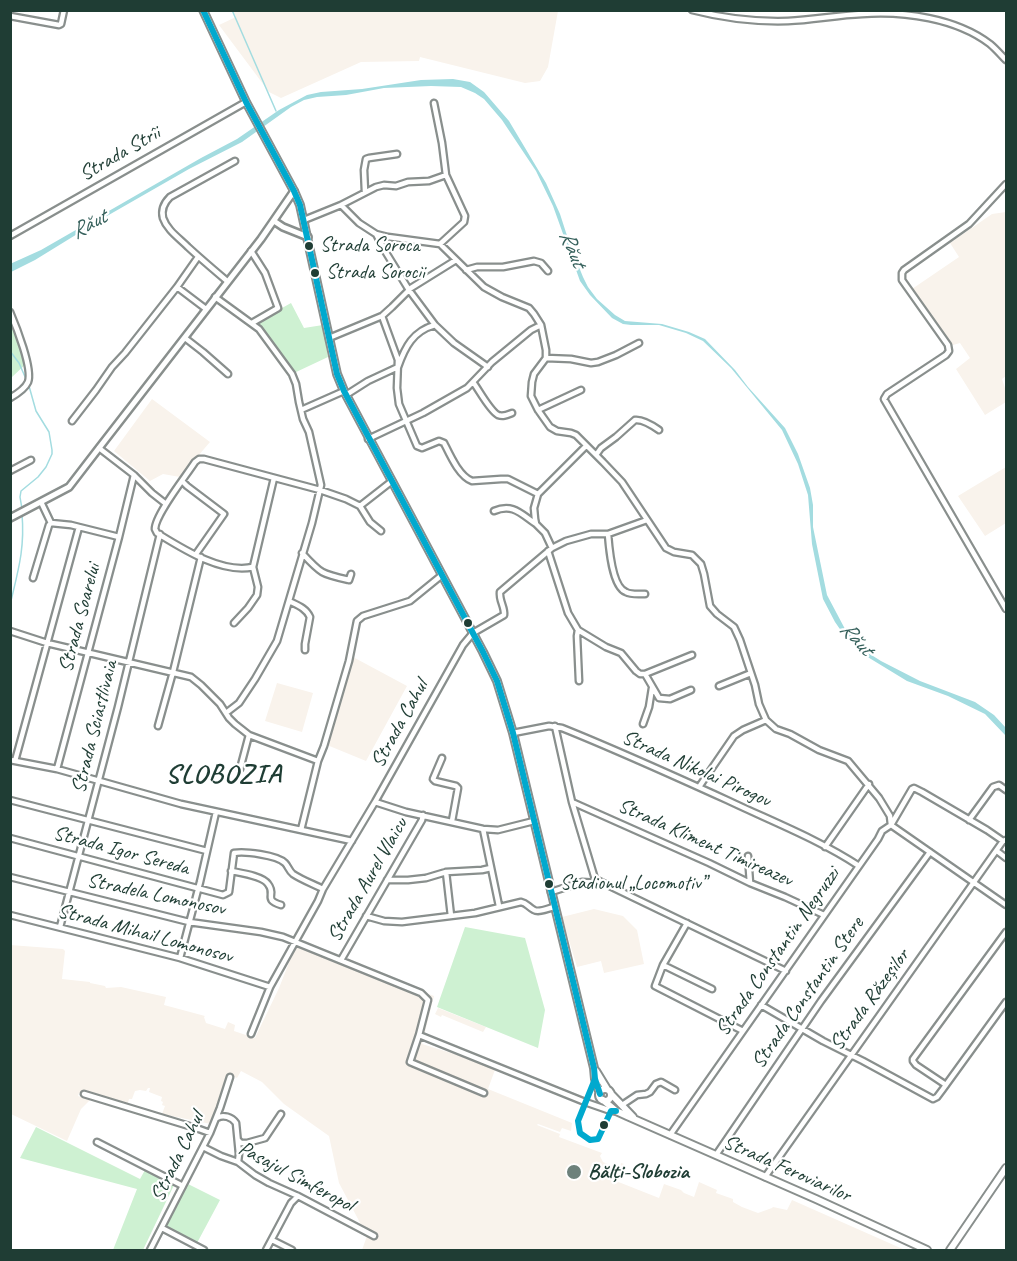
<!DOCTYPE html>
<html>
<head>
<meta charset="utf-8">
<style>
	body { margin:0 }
	#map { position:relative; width:1017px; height:1261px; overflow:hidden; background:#fff; font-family:Caveat,sans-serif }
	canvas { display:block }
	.frame { position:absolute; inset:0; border:12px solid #1f3d34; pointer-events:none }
</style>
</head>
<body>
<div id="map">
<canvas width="1017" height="1261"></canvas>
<div class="frame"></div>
</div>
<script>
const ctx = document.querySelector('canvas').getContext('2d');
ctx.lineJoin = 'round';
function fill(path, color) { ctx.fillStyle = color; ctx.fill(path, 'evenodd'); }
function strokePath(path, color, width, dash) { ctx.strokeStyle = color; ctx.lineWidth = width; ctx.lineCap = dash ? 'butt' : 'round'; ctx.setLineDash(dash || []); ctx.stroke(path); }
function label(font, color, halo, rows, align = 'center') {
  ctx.font = font + ' Caveat,sans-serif'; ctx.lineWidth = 4.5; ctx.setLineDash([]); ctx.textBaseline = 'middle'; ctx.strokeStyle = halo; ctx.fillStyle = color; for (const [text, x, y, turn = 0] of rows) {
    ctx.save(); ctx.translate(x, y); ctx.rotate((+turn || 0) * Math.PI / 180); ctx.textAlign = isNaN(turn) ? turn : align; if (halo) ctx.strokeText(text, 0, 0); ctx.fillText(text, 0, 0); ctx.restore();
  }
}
fill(new Path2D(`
	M233 10H558V11L548 67 540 81 525 83 420 57 419 61 361 62 281 98 269 92 219 25 236 17Z
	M1006 212V376L1002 379 1006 391V402L985 415 956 369 970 358 960 343 953 345 912 289 959 257 950 243 992 214Z
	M152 399 210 442 180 477 163 474 150 481 114 451Z
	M1006 467V523L985 536 958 496Z
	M353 657 407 686 366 761 327 745Z
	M277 683 313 693 302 732 265 721Z
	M594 909 623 916 637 930 644 964 604 973 601 961 577 967 562 917Z
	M10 945 63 949 65 951 62 979 90 982V983L105 986 106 988 121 987 166 997 164 1005 205 1016 204 1017 206 1023 225 1029 228 1022 235 1025 234 1031 255 1038 279 988 296 945 434 996 422 1044 496 1067 488 1089 572 1123 571 1131 562 1128 560 1132 538 1124 537 1125 560 1134 559 1137 602 1153 600 1156 603 1162 620 1169 621 1163 624 1164 616 1181 659 1198 664 1184 681 1190 684 1193 694 1197 699 1182 717 1190 716 1193 733 1199V1202L742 1207 758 1213 772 1208 773 1207 787 1210 792 1200 905 1250H362L367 1236 339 1183 329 1136 284 1104 262 1082 241 1071 237 1078 229 1075 211 1124 162 1114 165 1106 162 1105 163 1102 161 1101 162 1097 149 1092 150 1088H148L146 1091 140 1090 135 1091 132 1099H129L127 1106 79 1093 78 1096 90 1100 81 1109 67 1141 11 1114Z
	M438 1008 486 1027 483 1032 442 1015 441 1017 435 1014Z`), '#f9f3ec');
fill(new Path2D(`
	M291 303 304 328 323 325 328 357 294 373 255 323Z
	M10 317 28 362 11 378H10Z
	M465 927 525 938 545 1010 538 1048 437 1007Z
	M36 1127 140 1179 145 1170 174 1185 143 1250H113L137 1189 20 1158Z
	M188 1184 220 1200 197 1243 166 1227Z`), '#cef1d2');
fill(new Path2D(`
	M453 79 470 82 484 92 509 121 546 183 560 214 570 245 583 277 588 287 597 299 615 315 625 321 662 324 689 332 705 339 735 370 748 387 785 428 798 454 810 488 813 505V527L827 595 845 629 865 651 881 661 920 681 975 702 994 715 1006 728V736L985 714 948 696 907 681 866 656 844 635 835 622 823 599 812 544 808 495 798 464 782 430 731 368 703 341 686 333 659 325H631L623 324 612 318 590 295 580 281 553 206 536 171 502 120 484 99 475 93 461 87 431 86 384 88 346 95 317 97 304 100 291 107 242 142 189 169 100 220 35 260 11 272 10 264 41 250 201 158 237 139 279 110 307 95 321 92 362 89 421 80Z`), '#a3dce0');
strokePath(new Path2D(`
	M232 10 276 111
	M10 351 19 363 26 379
	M22 509 20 497 21 491 38 477 46 467 52 454V450L49 432 36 411 29 386
	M10 605C18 571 25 549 22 514`), '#a3dce0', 1.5);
const minor = new Path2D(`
	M692 10C723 18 756 22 788 21 813 20 837 15 862 14 904 11 956 18 990 44 996 49 1001 55 1006 60
	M10 16 59 25 61 24 64 10
	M434 103 442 143 446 175 465 216 464 222 440 244
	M1006 184 969 224 904 270 902 273V280L948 345 949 351 946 355 887 394 884 399 1006 609
	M365 192 364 170 366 159 369 158 397 154
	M341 205 359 223 376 234 388 237 440 244 484 287 502 297 529 308 534 314 541 325 546 350V358L534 374 532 382 531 396 538 410 550 427 557 431 571 433 576 435 603 462 622 482 666 548 674 552 692 555 701 564 704 574 710 606 717 614 734 627 740 640 755 685 759 704 766 720 776 729 790 734 819 750 848 761 879 798 890 816 891 825 1006 905
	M304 220 341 205 376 187 384 185 396 186 408 182 429 181 446 175
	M376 234 385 251 409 290 435 325 454 343 488 367
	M10 236 246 102
	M251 251 265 273 278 308 252 323
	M466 270 477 267H503L534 261 541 263 548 271
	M227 281C214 270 201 259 188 247 179 238 167 230 163 218 161 210 164 203 170 197L235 161
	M177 287 206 309
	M215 297 259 329 292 374 296 384 299 402 303 419 309 432 321 485 312 523 277 641 255 679 239 703 226 713
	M10 312C16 326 33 369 28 382 25 389 17 394 10 398
	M382 316 398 360 397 388 399 404 417 446 422 448 439 441 444 443C450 455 459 476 472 481L501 479H508L538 494
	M185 338 203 352 228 374
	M329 338 382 316 392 307 411 288 456 260
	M546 358 571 359 591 363 598 362 616 355 639 343
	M473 382C479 390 490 411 498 415 503 417 507 415 512 413
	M346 395 368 381 398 367C405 347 413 331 435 325
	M301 410 344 391
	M538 410 581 390
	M72 421 96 390 112 367 125 353 177 287 198 257
	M368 439 423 413 467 388 492 362 531 330 541 325
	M99 448 134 475 152 493 166 504
	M596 455 601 448 616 437 635 420C643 419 652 425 659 430
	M10 471 31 460
	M182 481 187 486 224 514 196 554
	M41 502 51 523
	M360 506 370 522 381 531
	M494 511C513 503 521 514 536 524
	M608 534C609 547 612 587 626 592 631 595 639 594 645 594
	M552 548 545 533 536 524 535 519 534 508 538 494 586 446
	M548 551 568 613 578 630 606 647 621 653 636 671 640 674H645L659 698 670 699 691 690
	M302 553C321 574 322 574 349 580L351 574
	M253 567C222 574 183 549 157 533L155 529C155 515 186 476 195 462L199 459H204L320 490 346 499 360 506 392 481
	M33 578 49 525 51 523 71 525 119 537
	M289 601C297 605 306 608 310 617L305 644V650
	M234 623 248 608 257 595 258 587 253 567 274 478
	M578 630 577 636 579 681
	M10 631 47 643 191 677 201 685 220 704 229 718 235 724 249 735 318 761
	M645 674 692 655
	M719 686 751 673
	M643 724 649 707 652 688
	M158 726 173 672 201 557
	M555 726 572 802 595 879 786 971
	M513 733 549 726 562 728C617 750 672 775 727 800 771 821 818 839 859 866
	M442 758 433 779 435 781 456 786 458 788 452 821
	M10 760 57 769 181 804 352 841
	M15 761 79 527
	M57 769 119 537 134 475
	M240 769 249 735
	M699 787 734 736 743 730 766 720
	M10 800 207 851
	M375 802 406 812 483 829 498 830 534 821
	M572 802 709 863 750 883 785 897 824 915
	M969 820 993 787 999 785 1006 790
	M483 829 499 906
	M301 830 318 761 324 746 349 661 357 621 363 616 410 601 442 575
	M10 838 223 895 229 892 234 853C244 851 277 855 285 863 288 866 289 871 293 874 302 880 313 884 323 889
	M825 847 869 784
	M997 851 1006 858
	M748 856 750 883
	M231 871C241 873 263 876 268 884 277 895 262 899 281 905
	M446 872 451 916
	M10 877 189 922 261 932 283 937 421 993 428 1000 419 1035
	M387 880H408L426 878 446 872 482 870 491 868
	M551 892 582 882 599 883
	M10 915 180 958 270 987
	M366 916 384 921 402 922 475 913 521 902C527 903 528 907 534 910 539 913 549 908 554 907
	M687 923 663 965 655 986 743 1031
	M60 927 118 707 160 534
	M180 958 200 882 216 812
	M341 960 422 820 423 815
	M663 965 712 989
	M761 1005 823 1041 863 1061 933 1099 937 1097 943 1089 1006 1002
	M251 1034 270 987 318 901 323 889 375 802 463 645 473 633 504 615C505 607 499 601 500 592L552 548 566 541 591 534H608L647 520
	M946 1085 916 1065 913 1061V1059L1006 932
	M484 1093 410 1062 419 1035 585 1102 611 1111H616
	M84 1094 199 1129 210 1133
	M622 1105 637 1095 646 1094 650 1092 656 1084 661 1082 675 1090
	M217 1118C223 1114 232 1117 236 1123L239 1154 238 1162
	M670 1135 878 839 882 831 891 825 912 789 914 788 922 792 987 830 1003 841 1006 840
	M238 1140 241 1143H247L265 1138 281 1114
	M97 1142 183 1186
	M203 1147 221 1156 238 1162 255 1175 269 1183 298 1196 374 1236
	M716 1155 821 1001 930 852
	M765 1177 1003 841
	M162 1228 204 1250
	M272 1240 292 1250
	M150 1250 210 1133 220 1108 230 1077
	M266 1250 291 1203 298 1196`);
const tertiary = new Path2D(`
	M274 221 283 227 308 237
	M10 518 69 487 99 448 261 239 294 191`);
const secondary = new Path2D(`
	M203 10 246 102 294 191 300 205 337 374 344 391 483 652 497 681 513 733 594 1068 595 1079 600 1094
	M596 1071 607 1089
	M599 1095a6 6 0 1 1 12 0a6 6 0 1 1-12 0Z
	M611 1094 633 1117
	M603 1100 616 1111 627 1116 816 1199 927 1250
	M950 1250 1006 1168`);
strokePath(minor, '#898f8d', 9);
strokePath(tertiary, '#898f8d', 10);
strokePath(secondary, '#898f8d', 10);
strokePath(minor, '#fff', 4.5);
strokePath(tertiary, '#fff', 5);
strokePath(secondary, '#fff', 6);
strokePath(new Path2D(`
	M203 10 246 102 294 191 300 205 337 374 344 391 483 652 497 681 513 733 594 1068 595 1079 600 1094
	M595 1079 578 1121 580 1133 590 1140 598 1139 611 1111H616`), '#00a9ce', 6);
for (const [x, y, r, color] of [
	[309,246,5,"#1f3d34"],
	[315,273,5,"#1f3d34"],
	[468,623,5,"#1f3d34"],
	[549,884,5,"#1f3d34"],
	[604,1125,5,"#1f3d34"],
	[574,1172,8,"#6d817b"]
]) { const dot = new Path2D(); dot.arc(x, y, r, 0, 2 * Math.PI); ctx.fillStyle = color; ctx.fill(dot); strokePath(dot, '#fff', 2); }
label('20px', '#1f3d34', '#fff', [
	["Strada Soroca",320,246],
	["Strada Sorocii",326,273],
	["Stadionul „Locomotiv”",560,884]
], 'left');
label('21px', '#1f3d34', '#fff', [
	["Strada Strîi",120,154,-30],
	["Strada Soarelui",80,618,-75],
	["Strada Cahul",400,724,-61],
	["Strada Sciastlivaia",95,727,-76],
	["Strada Nikolai Pirogov",696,769,24],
	["Strada Kliment Timireazev",705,843,24],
	["Strada Igor Sereda",121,851,15],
	["Strada Aurel Vlaicu",368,880,-60],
	["Stradela Lomonosov",156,895,12],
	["Strada Mihail Lomonosov",145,934,15],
	["Strada Constantin Negruzzi",778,952,-55],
	["Strada Constantin Stere",808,993,-55],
	["Strada Răzeșilor",870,1000,-54],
	["Strada Cahul",178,1157,-64],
	["Strada Feroviarilor",787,1169,24],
	["Pasajul Simferopol",296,1177,28]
]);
label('bold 21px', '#1f3d34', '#fff', [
	["Bălți-Slobozia",588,1172]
], 'left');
label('italic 22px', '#36615c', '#fff', [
	["Răut",89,225,-29],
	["Răut",572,249,67],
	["Răut",856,639,47]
]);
ctx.letterSpacing = '1.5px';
label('bold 27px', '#1f3d34', '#fff', [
	["SLOBOZIA",224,775]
]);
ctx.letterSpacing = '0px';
</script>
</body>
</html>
